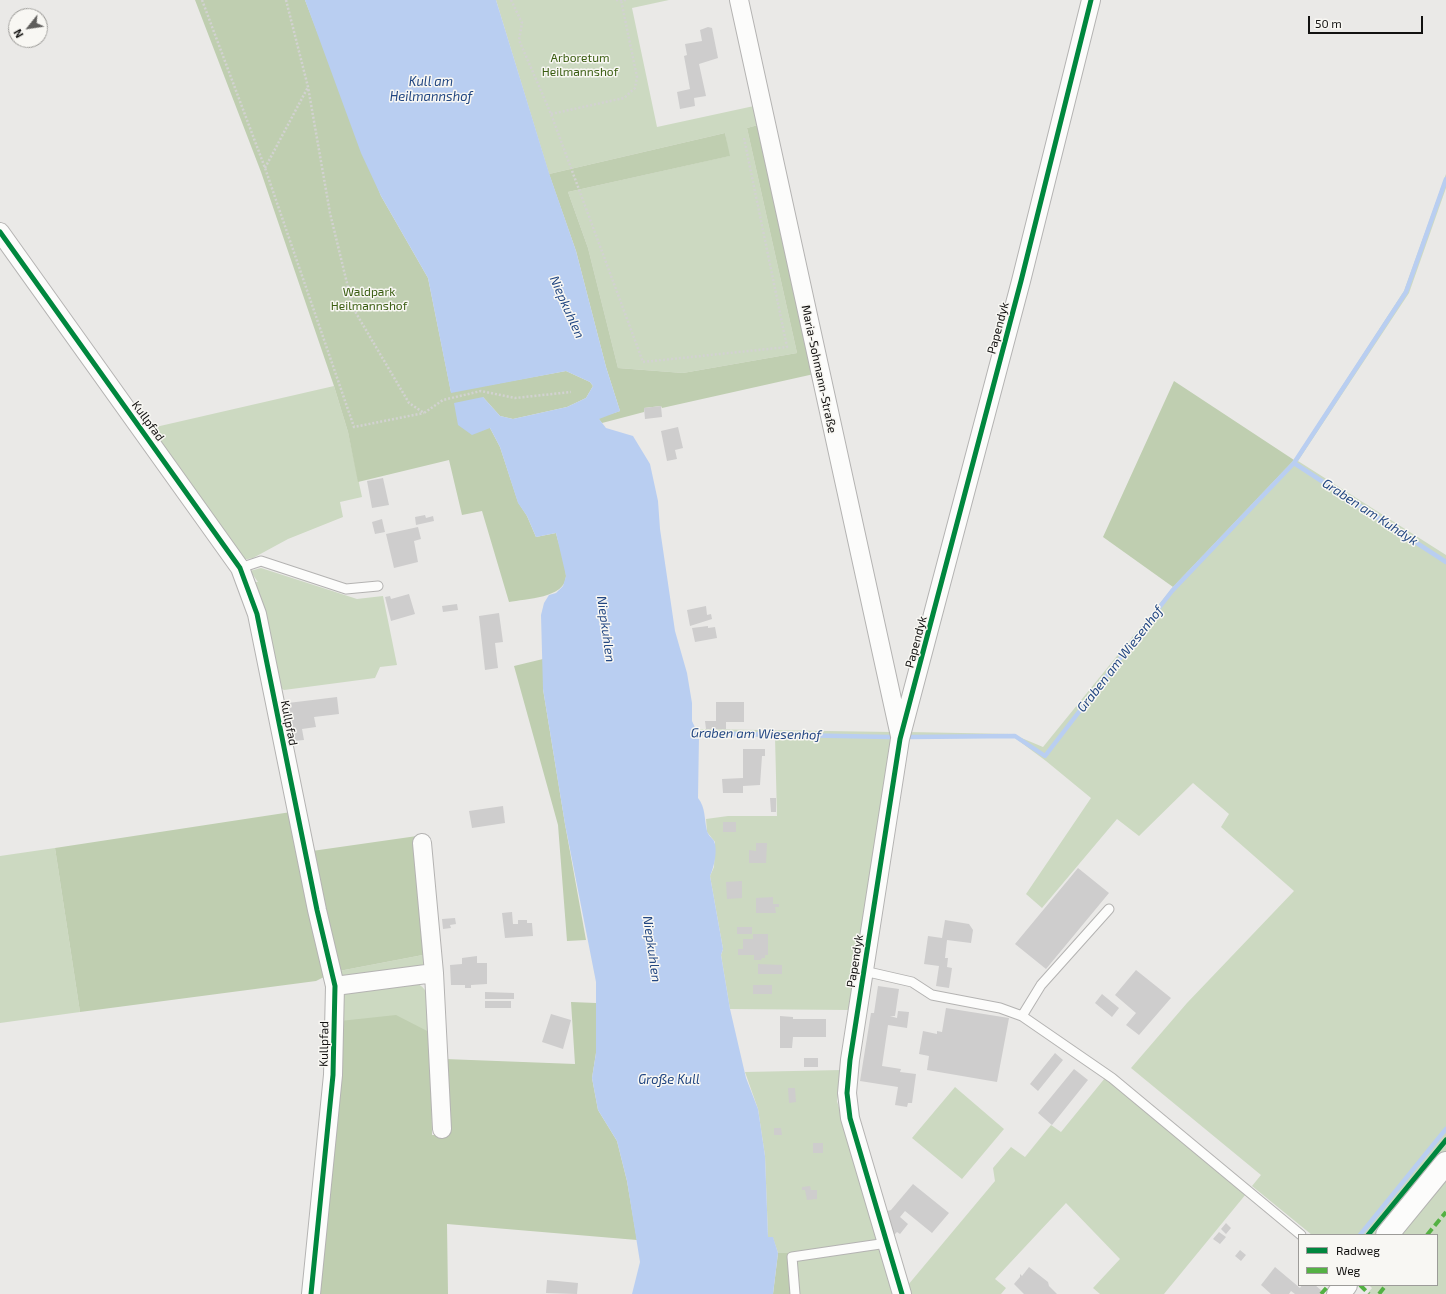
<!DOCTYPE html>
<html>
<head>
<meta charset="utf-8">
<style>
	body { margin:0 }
	#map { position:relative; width:1446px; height:1294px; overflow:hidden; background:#eae9e7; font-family:"Exo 2",sans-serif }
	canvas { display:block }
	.legend { position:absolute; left:1298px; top:1234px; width:140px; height:52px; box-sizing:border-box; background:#f8f7f3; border:1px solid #9c9b98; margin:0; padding:5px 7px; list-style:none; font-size:12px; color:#121110 }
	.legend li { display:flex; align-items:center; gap:8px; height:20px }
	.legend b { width:20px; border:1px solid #9c9b98 }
	.north { position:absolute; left:8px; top:8px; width:40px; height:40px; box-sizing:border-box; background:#f8f7f3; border:1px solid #9c9b98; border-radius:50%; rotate:240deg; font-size:11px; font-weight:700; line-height:16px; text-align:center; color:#121110 }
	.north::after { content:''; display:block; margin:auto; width:14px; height:18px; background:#5e5d5b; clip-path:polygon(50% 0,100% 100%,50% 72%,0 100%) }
	.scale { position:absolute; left:1308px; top:16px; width:115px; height:18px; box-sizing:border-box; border:2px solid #121110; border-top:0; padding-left:5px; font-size:12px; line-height:14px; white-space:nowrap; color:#121110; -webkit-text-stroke:3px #f8f7f3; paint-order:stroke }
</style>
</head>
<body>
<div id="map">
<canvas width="1446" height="1294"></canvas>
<ul class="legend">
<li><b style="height:5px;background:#00873e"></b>Radweg</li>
<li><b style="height:5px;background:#54b144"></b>Weg</li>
</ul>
<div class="north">N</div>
<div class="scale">50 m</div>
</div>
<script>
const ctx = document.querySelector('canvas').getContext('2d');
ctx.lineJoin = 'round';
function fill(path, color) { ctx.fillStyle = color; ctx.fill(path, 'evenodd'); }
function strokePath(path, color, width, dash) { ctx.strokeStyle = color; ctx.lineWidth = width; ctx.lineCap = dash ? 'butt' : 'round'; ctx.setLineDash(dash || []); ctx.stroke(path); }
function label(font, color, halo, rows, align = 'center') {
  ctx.font = font + ' "Exo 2",sans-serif'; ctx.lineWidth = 3; ctx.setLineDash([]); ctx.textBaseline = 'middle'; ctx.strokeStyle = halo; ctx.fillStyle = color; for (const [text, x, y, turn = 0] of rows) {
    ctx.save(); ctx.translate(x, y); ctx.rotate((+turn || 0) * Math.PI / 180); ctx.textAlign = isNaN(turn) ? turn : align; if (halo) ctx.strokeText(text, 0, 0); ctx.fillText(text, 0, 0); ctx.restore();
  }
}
fill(new Path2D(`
	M496 0H669L632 8 657 127 754 106 758 125 747 128 797 353 683 373 618 368 588 248 568 192 729 156 725 133 549 174Z
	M1446 174V188L1409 293 1298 461 1446 555V1153L1378 1235H1312L1252 1186 1261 1175 1131 1068 1187 1003 1294 891 1221 827 1229 814 1193 783 1139 836 1117 819 1042 908 1026 894 1091 798 1046 761 1015 738H907L909 732 1012 734 1043 747 1173 587 1294 460 1404 291Z
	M334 386 348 432 362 497 340 502 343 517 288 539 253 558 243 560 147 429Z
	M261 568 357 599 383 596 397 665 380 667 375 678 284 690 277 686 252 582H258L250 571Z
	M695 729 892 732 851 1010 730 1009 721 955 723 949 710 876 714 867 715 842 707 832 706 819 728 816H777L775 737 699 736Z
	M55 848 80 1012 0 1023V856Z
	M428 954 429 969 344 977 339 971Z
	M416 983C435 991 430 1016 431 1033L340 1021 343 995 350 990Z
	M842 1070 837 1101 894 1294H790L789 1254 778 1253 773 1238 768 1237 765 1156 758 1109 745 1072Z
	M1105 1078 1246 1194 1164 1294H1100L1093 1288 1120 1259 1066 1203 995 1279 1006 1288 1001 1294H910L908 1285 995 1181 993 1168 1011 1147 1025 1157 1051 1125 1061 1132Z
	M955 1087 1004 1129 962 1179 912 1138Z
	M1446 1178V1294H1367L1372 1288 1369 1285H1437V1235H1399Z`), '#ccd9c1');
fill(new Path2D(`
	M195 0H305L381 196 428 278 451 392 566 371 590 382 593 386 586 398 567 407 513 419 500 416 483 397 490 428 500 447 518 502 527 516 536 537 556 533C559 546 566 562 566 576 566 598 525 599 509 602L482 511 462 515 449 460 358 482 348 432 334 386 261 172Z
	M758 125 814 374 662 408 661 406 644 408V412L602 423 598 418 620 411 606 367 576 251 549 174 725 133 730 156 568 192 588 248 618 368 683 373 797 353 747 128Z
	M1174 381 1294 460 1173 587 1103 537Z
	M543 659V689L565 824 586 940 567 941 558 825 514 666Z
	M291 812 326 976 316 981 80 1012 55 848Z
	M417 836 428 954 339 971 312 851Z
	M571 1002 596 1003V1053L592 1078 598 1110 617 1141 627 1181 637 1240 447 1224 448 1294H315L340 1021 396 1015 431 1033 432 1135H445V1059L575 1064Z
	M778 1253H789L790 1294H773Z`), '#bfceb0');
fill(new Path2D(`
	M305 0H496L549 173 576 251 606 367 620 411 599 419 606 428 633 436 650 464 658 501 660 529 675 631 687 673 692 703V721L699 736 698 798C706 808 704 819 707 831 708 835 712 838 714 841 718 850 714 867 710 876L723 949 721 955 730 1009 746 1078 758 1109 765 1156 768 1237H773L778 1253 773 1294H632L640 1262 627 1181 617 1141 598 1110 592 1078 596 1053V982L565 824 543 689 541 615 544 603 549 595 556 593 563 586 566 576 556 533 536 537 527 516 518 503 500 447 490 428 472 435 458 425 454 403 483 397 500 416 513 419 567 407 586 398 593 386 590 382 566 371 451 393 428 278 381 196 361 153Z`), '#b9cef1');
strokePath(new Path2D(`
	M1294 463 1446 562
	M692 733 890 737
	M911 737 1015 736 1045 756 1172 591 1294 463 1406 292 1446 179
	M1360 1235 1446 1129`), '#b9cef1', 4.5);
fill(new Path2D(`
	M708 27 712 28 718 58 699 64 706 96 694 98 695 106 680 109 677 92 690 89 684 56 687 55 685 44 702 41 700 30Z
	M661 406 662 417 645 419 644 408Z
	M678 427 683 448 675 450 677 459 667 461 661 431Z
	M383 478 389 505 372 508 367 481Z
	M425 515 426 518 433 516 434 521 416 525 415 517Z
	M382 519 385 532 375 534 372 522Z
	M418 527 421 539 414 541 418 562 394 568 386 534Z
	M409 594 415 614 391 621 385 597 390 596 391 599Z
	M457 604 458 610 443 612 442 606Z
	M706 606 707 615 711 614 712 619 690 626 687 610Z
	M499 613 503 642 495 643 498 668 485 670 479 616Z
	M708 626V628L715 627 717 638 695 642 692 628Z
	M337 697 339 714 314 717 316 727 302 729 304 740 293 741 288 703Z
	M716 702H744V722H726V729H706L705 721H716Z
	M743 749H765V756H762L760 785 743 786V793H723L722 779 743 778Z
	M770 798H776V812H771Z
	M503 806 505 823 472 828 469 811Z
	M723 822H736V832H723Z
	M756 843H767L766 863H749V850L756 851Z
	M1078 868 1109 893 1046 969 1015 944Z
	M742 881V898L727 899 726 882Z
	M773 897V904H779V907H775L776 913H756V898Z
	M512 912 513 924H518V920H527V923H532L533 936 505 938 502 913Z
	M455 918 456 924 450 925 451 928 443 929 442 919Z
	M945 920 969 924 973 930 971 943 947 940 945 958H948L947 967 952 968 949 988 936 986 939 966 924 964 928 936 942 938Z
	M737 927H752V934H737Z
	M753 934H768V955H765V958H762L761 960H754V955H738V949H743V939H753Z
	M477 956V963H487V984L471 985V988H465V985H451L450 965 462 964V958Z
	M758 964 782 965V974H758Z
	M1136 970 1171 998 1139 1035 1126 1025 1136 1013 1115 995Z
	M753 985H772V994H753Z
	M878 986 899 989 895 1016H890L897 1018 898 1011 909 1012 907 1028 888 1025 882 1066 901 1069 900 1072 916 1074 912 1103H908L907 1107 895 1105 898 1087 860 1081 871 1013H874Z
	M485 992 514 993V999H485Z
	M1102 994 1119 1008 1112 1017 1095 1003Z
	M485 1001H511V1008H485Z
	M946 1008 1009 1018 997 1082 927 1070 929 1056 919 1054 923 1031 937 1034V1031L942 1032Z
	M551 1014 571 1020 563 1049 542 1042Z
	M780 1016 793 1017V1019H826V1037H793L792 1048H780Z
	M1055 1053 1063 1060 1038 1091 1030 1084Z
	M804 1058H818V1067H804Z
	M1074 1069 1088 1080 1052 1125 1038 1113Z
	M788 1088H795L796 1102 789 1103Z
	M774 1128H781L782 1135H774Z
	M813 1143H823V1153H813Z
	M913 1184 949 1213 932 1233 905 1211 900 1217 908 1224 900 1234 897 1232 894 1235 887 1211 891 1210Z
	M810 1186 811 1190H817V1199L807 1200 805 1190H802V1187Z
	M1226 1223 1231 1228 1226 1234 1221 1229Z
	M1219 1232 1226 1237 1220 1244 1213 1239Z
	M1240 1250 1246 1255 1241 1261 1235 1256Z
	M1029 1267 1048 1282 1049 1286 1057 1294H1024L1014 1284 1020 1277V1274L1022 1276Z
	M1275 1267 1300 1288 1302 1285H1315L1322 1291 1320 1294H1295L1291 1291 1289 1294H1271L1261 1285Z
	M547 1280 578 1283 577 1294 546 1293Z`), '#cecdcd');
const service = new Path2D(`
	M240 568 261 561 346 589 378 586
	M864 971 912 982 932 995 1000 1008 1022 1016 1112 1078 1301 1235
	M1022 1016 1041 985 1109 909
	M795 1294 792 1257 887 1243`);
const minor = new Path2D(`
	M739 0 900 736
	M0 232 240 568 257 614 317 910 335 986 333 1075 311 1294
	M422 843 434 973 442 1129
	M335 986 434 973
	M902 1294 850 1118 847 1093 850 1060 900 739 1021 281 1091 0`);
const secondary = new Path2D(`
	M1387 1235 1446 1163
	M1338 1294 1346 1285`);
strokePath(service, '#b4b3b2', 11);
strokePath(minor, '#b4b3b2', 20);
strokePath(secondary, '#b4b3b2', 24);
strokePath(new Path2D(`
	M202 0 265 168 354 427 424 413
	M286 0 308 87 330 213 353 308 409 403 424 413 443 400 481 391 515 398 571 392
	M511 0 522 23 519 40 551 114 643 362 787 347 744 138
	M616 0H626
	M551 114 624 98 635 88 637 77 621 0
	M265 168 308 87`), '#d2d2d1', 2.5, [2, 2]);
strokePath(service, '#fcfcfb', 9);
strokePath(minor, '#fcfcfb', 18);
strokePath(secondary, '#fcfcfb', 22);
strokePath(new Path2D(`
	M1427 1235 1446 1212
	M1360 1285 1369 1294
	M1321 1294 1329 1285
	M1379 1294 1386 1285`), '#54b144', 4, [8, 4]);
strokePath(new Path2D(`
	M0 232 240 568 257 614 317 910 335 986 333 1075 311 1294
	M1368 1235 1446 1140
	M902 1294 850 1118 847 1093 850 1060 900 739 1021 281 1091 0`), '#00873e', 5);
label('12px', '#3a5d11', '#f8f7f3', [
	["Arboretum",580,58],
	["Heilmannshof",580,72],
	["Waldpark",369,292],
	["Heilmannshof",369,306]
]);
label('12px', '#121110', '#f8f7f3', [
	["Papendyk",998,328,-75],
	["Maria-Sohmann-Straße",819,369,78],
	["Kullpfad",148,421,54],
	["Papendyk",916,642,-75],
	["Kullpfad",289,723,79],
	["Papendyk",855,961,-81],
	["Kullpfad",324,1044,-89]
]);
label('italic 13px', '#224782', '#f8f7f3', [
	["Kull am",431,82],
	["Heilmannshof",431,97],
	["Niepkuhlen",567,307,66],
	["Graben am Kuhdyk",1370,512,33],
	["Niepkuhlen",606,629,82],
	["Graben am Wiesenhof",1120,659,-52],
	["Graben am Wiesenhof",756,734,1],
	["Niepkuhlen",652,949,82],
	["Große Kull",669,1080]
]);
</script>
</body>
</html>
